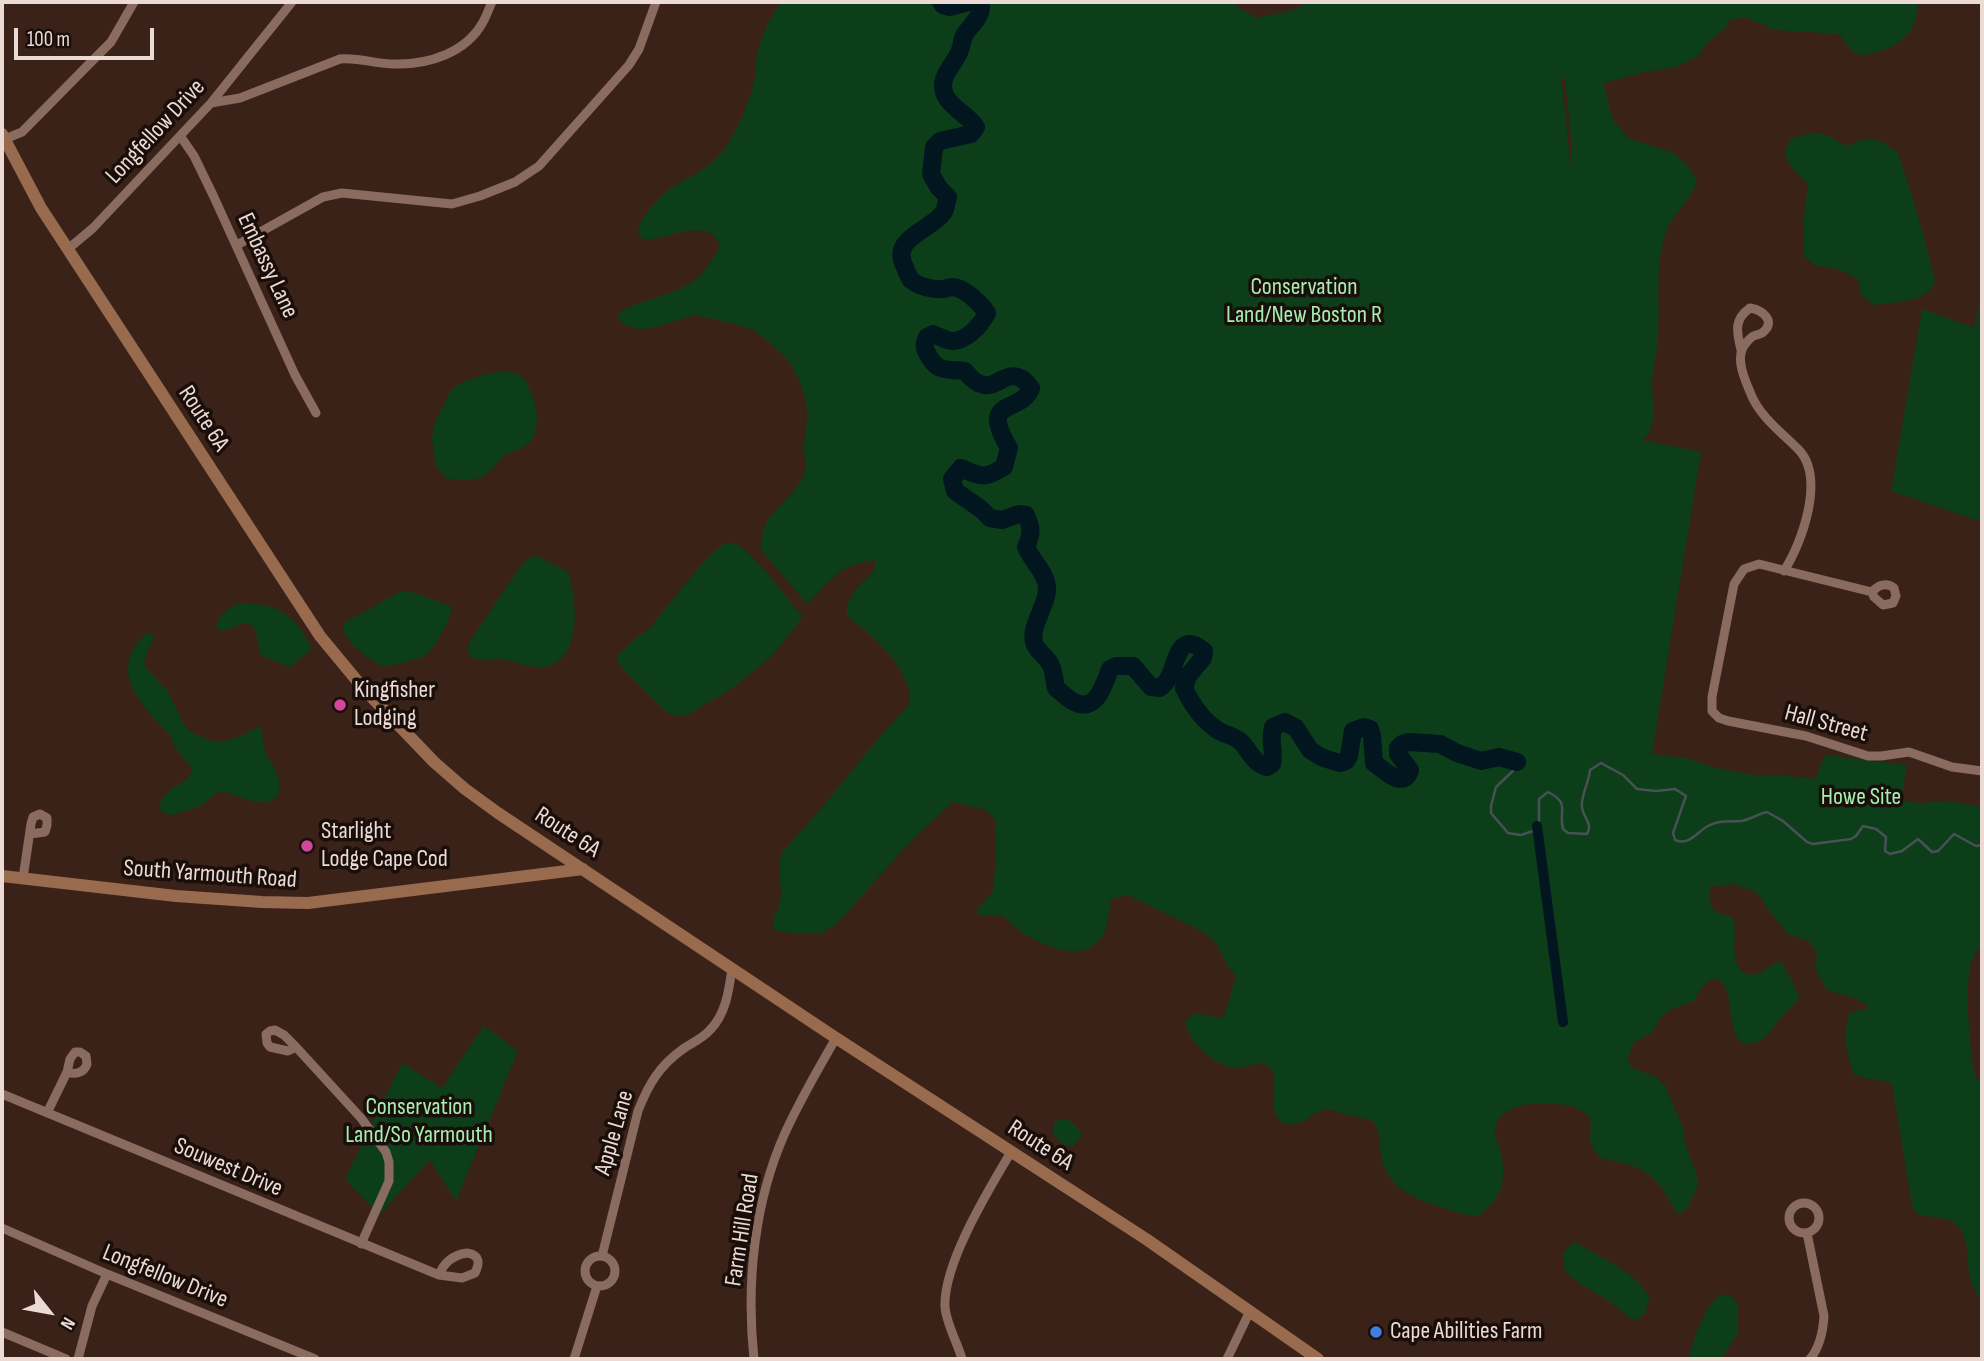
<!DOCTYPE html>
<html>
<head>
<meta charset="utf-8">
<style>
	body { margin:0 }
	#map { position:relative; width:1984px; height:1361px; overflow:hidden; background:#3a2219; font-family:"Sofia Sans Condensed",sans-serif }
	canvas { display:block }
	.frame { position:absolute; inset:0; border:4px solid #ecdad4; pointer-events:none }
	.north { position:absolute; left:14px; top:1277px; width:70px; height:70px; -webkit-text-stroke:5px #1a0e0a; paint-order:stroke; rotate:121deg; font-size:19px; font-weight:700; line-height:28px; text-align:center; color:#ecdad4 }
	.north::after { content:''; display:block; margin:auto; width:24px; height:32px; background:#ecdad4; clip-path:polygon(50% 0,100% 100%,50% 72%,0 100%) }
	.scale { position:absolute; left:14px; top:28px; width:140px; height:32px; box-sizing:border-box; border:4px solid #ecdad4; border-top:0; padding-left:9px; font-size:21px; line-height:24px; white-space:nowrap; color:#ecdad4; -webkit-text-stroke:5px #1a0e0a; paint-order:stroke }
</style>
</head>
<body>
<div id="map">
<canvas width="1984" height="1361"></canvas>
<div class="frame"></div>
<div class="north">N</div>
<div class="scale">100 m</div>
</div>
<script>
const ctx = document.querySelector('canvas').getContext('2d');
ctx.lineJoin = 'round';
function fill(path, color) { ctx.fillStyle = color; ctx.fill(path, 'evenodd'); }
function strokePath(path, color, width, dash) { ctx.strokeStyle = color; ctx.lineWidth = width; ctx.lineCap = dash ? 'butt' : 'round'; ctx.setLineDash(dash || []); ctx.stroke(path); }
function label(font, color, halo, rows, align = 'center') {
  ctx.font = font + ' "Sofia Sans Condensed",sans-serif'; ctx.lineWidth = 7; ctx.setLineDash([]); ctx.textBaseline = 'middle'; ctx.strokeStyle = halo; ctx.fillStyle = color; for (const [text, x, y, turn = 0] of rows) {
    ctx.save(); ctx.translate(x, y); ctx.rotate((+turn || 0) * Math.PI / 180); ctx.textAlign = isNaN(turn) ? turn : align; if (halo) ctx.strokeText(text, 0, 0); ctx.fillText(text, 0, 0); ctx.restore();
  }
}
fill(new Path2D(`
	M780 2H1257L1234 5 1256 18C1273 13 1294 14 1307 2H1917C1919 38 1894 48 1863 56L1851 50 1839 34 1775 30 1745 17 1729 21 1725 29 1708 42 1697 57 1676 67 1645 72 1604 83 1612 118 1628 138 1674 153 1687 165 1697 180C1692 201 1671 214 1665 235 1655 268 1660 302 1658 336 1657 352 1653 368 1652 384 1652 402 1659 428 1642 440L1701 452 1652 754 1687 758 1712 767 1755 775H1779L1815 779 1825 755 1907 765 1901 801 1921 803 1948 801 1982 807V945C1958 963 1971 1038 1973 1067L1976 1079 1982 1081V1299C1959 1278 1976 1241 1956 1224 1944 1214 1921 1219 1915 1212 1913 1209 1913 1205 1911 1201L1892 1083C1879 1079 1866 1080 1854 1074 1846 1054 1843 1034 1849 1013L1860 1009 1867 1010V1006C1856 996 1840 995 1826 989L1815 968 1817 953 1808 940 1789 935 1764 904 1761 897 1753 891 1734 884 1709 887C1710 908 1711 913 1732 917 1733 921 1735 924 1735 928 1735 943 1729 980 1757 974 1767 972 1771 962 1781 962 1785 966 1798 992 1799 997 1793 1009 1785 1011 1778 1021 1771 1031 1763 1043 1750 1044 1727 1045 1733 1003 1726 989 1715 965 1700 988 1694 1001L1669 1010 1661 1017 1652 1033 1634 1042 1628 1056V1061L1633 1068 1654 1076 1665 1085 1683 1128 1685 1144 1696 1173 1698 1184 1688 1207 1682 1213H1677C1672 1207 1670 1200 1666 1194 1647 1164 1630 1166 1600 1158 1597 1154 1593 1149 1591 1144 1588 1134 1595 1123 1586 1114 1577 1105 1558 1104 1546 1103 1528 1103 1497 1107 1495 1130 1494 1136 1497 1140 1499 1145 1504 1164 1507 1184 1494 1201 1490 1205 1484 1213 1478 1215 1469 1217 1456 1212 1447 1209 1428 1204 1405 1196 1392 1180 1388 1175 1384 1167 1382 1161 1379 1149 1382 1129 1372 1121 1371 1120 1363 1118 1362 1117 1357 1116 1351 1117 1346 1115 1340 1113 1333 1109 1326 1110 1312 1111 1302 1128 1287 1124 1260 1116 1286 1074 1266 1065 1257 1061 1245 1068 1235 1068 1216 1067 1184 1039 1186 1020L1195 1013 1219 1018 1225 1014 1236 976 1227 965 1217 944 1203 932 1128 895 1111 899C1109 911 1108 931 1099 941 1079 962 1044 946 1023 933 1015 929 1009 921 1002 915L981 916 977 913 978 908 993 891 996 856 995 820 986 810 952 802 906 846 838 923 822 933H791L776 931 773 926V918L779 907 781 895 779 863 783 851 820 810 881 735 910 704C912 668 873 636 847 616 844 596 863 582 875 570V560C866 562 856 563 848 567 833 574 819 593 807 604L762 551C756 516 788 505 802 479 808 469 804 457 804 447 804 438 806 429 807 420 808 399 801 383 791 364 787 357 760 333 751 329 744 326 701 315 694 316 671 319 638 342 618 318L620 313 625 309C645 300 670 295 689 284 702 277 714 259 720 245 706 209 647 253 639 235 634 223 661 194 671 188 686 178 703 172 716 159 734 141 750 102 755 77 757 68 755 59 758 50 762 33 772 17 780 2ZM1561 74 1565 80 1571 135V170Z
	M1811 133 1824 134 1847 146 1864 139 1881 141 1898 153 1917 212 1935 280C1930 303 1894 302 1875 305L1861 296 1859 281C1845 269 1833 267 1815 266L1804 256V215L1808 184 1792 168 1784 153 1791 139Z
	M1982 292V522L1891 491 1922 309 1974 328Z
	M504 372C508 372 512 372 515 373 533 379 542 421 534 436 528 449 514 450 503 457 495 464 489 475 479 478 468 482 457 480 446 478L436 466 432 438 434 425 449 394 454 387 467 380 491 373Z
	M726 543H735C764 563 780 591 803 617L770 658 732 688 690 714 679 716 666 712 623 669 618 661V655L636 638 649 629 686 583 711 554Z
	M537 556 561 568 569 574C576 602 582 649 553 664 549 665 546 667 542 667 530 668 517 662 505 660 490 658 473 666 467 649L472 638 520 567 529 558Z
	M400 592H412L450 606 452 609 448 622 432 649 423 657 395 665 381 666 367 657 353 645 344 633V623Z
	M242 603C280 605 295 614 312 649L290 667 260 655 256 632 251 624 243 623 223 631 216 628C219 613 228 607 242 603Z
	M152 633 154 635C152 646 145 654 144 665L169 693 183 723 189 730 195 734 212 741H225L241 736 261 726C263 735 263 745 266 753 271 763 278 772 279 783 283 817 236 796 222 791L215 794 203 805 173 815 163 813 159 807C159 806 163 797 164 796 173 785 187 784 192 770 188 762 181 756 176 748 173 744 172 738 169 734 148 711 112 679 136 645 141 638 144 634 152 633Z
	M484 1026 518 1051 456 1201 430 1160 379 1215 345 1179 402 1063 442 1088Z
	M1064 1118 1071 1121 1081 1132 1080 1139 1072 1146 1064 1145 1053 1135 1054 1123Z
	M1573 1242C1589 1249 1630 1272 1641 1285 1644 1289 1647 1295 1650 1299L1645 1313 1639 1319H1631L1609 1301 1573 1279 1564 1269 1563 1253Z
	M1724 1294 1732 1297 1738 1303V1333L1721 1359H1689C1692 1343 1703 1312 1714 1300 1716 1298 1722 1295 1724 1294Z`), '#0d3e1a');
strokePath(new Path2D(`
	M1517 762 1515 769 1496 787 1491 806V813L1508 833 1521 835 1533 831 1539 821V799L1548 792C1571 804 1558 809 1563 829L1568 833 1587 834C1593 823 1584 819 1582 808 1580 797 1589 783 1590 770L1601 763 1623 775 1637 789 1656 791 1675 789 1686 796 1673 833 1675 840C1689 846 1697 832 1708 826 1719 820 1729 822 1741 821 1749 820 1758 814 1767 812L1783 821 1807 842 1813 844 1851 839 1856 836 1863 826 1876 829 1886 837 1885 851 1890 854 1902 851 1918 839 1932 852 1938 851 1954 834 1976 846 1982 845`), '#485155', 2.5);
strokePath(new Path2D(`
	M1537 826 1563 1022`), '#01161e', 10);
strokePath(new Path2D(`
	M941 2 943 5 950 7 968 2
	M973 2 981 6C982 16 971 25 965 34 962 39 962 44 960 50 955 65 937 77 945 95 952 109 967 114 976 127L971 134 940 141 934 147 931 174 939 188 948 197C946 203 946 209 943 213 931 230 891 238 904 265 906 269 908 276 911 280 918 286 933 290 942 289 946 289 949 287 953 287 965 288 981 304 987 313 981 325 966 342 951 341 945 340 938 336 933 334L927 337C924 344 924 347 927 353 937 373 946 369 965 371 992 405 1001 366 1022 379 1026 381 1028 385 1031 388 1021 415 978 396 1009 448L1004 467C985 479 981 477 961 468L952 479 955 491 981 509 990 518 1002 520 1019 514 1026 515C1032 529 1032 533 1026 547 1031 560 1045 571 1047 586 1049 604 1027 629 1035 645 1038 651 1045 656 1049 662 1054 668 1054 680 1056 688 1061 692 1068 699 1074 702 1097 713 1104 684 1110 669L1116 666H1133L1151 687 1160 688C1163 685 1166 683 1168 679 1177 665 1177 629 1204 651L1203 658 1188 676 1184 688C1192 705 1203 721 1219 731 1226 735 1234 736 1240 741 1250 750 1252 763 1267 767L1272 764C1275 752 1269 740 1273 727L1285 722 1296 728 1310 750 1321 757 1339 763 1346 761 1349 756 1353 731 1364 727 1370 729 1372 736 1374 763C1384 770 1404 791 1410 770L1398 754V748L1402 744 1408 742 1440 744 1457 753 1481 761 1499 757 1517 762`), '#01161e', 18);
strokePath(new Path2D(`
	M211 103 240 98 340 59C358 57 376 64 394 64 428 65 466 53 483 22 487 15 489 8 492 2
	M181 137 194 156 213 195 295 375 316 413
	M5 139 22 132 98 55 111 42 134 2
	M237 245 323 197 342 193 452 204 480 196 515 182 539 166 629 65 639 49 656 2
	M68 249 93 228 211 103 292 2
	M1741 350C1737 332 1733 320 1750 308 1763 310 1777 322 1762 333 1759 335 1754 335 1752 337 1749 339 1743 346 1742 350 1737 362 1745 380 1750 392 1759 416 1780 431 1798 449 1826 477 1802 543 1784 571
	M1872 592C1878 585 1886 582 1894 588L1896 596 1893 603 1883 605 1874 597 1872 592 1759 564 1744 569 1734 584 1712 697V711L1719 718 1728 721 1806 736 1868 756H1881L1909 752 1952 767 1982 771
	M23 878 31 824 33 817 40 814 47 818V825L45 832 30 834
	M275 1030 284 1035 296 1047 288 1051 270 1047 267 1043 266 1034 270 1031Z
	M296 1047 361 1118 386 1152 389 1162V1181L361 1244
	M75 1052H80L86 1056 87 1064C84 1073 75 1075 67 1072L70 1059Z
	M2 1094 439 1275
	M47 1113 67 1072
	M1789 1218a15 15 0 1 1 30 0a15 15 0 1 1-30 0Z
	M2 1228 107 1274 315 1359
	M1807 1233 1824 1316C1823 1332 1820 1347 1810 1359
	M467 1253C480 1255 480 1263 475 1273L462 1278 439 1275C444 1262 453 1255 467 1253Z
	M585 1271a15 15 0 1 1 30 0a15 15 0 1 1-30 0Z
	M602 1256 638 1111C648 1085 660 1065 683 1049 692 1043 703 1038 710 1030 726 1014 729 990 732 968
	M2 1332 66 1359
	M78 1359 92 1306 107 1274
	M574 1359 597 1286
	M754 1359C746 1284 754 1202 785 1133 800 1100 818 1069 836 1038
	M962 1359C958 1344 946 1323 945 1307 943 1264 988 1191 1011 1152
	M1227 1359 1250 1311`), '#896b60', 9);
strokePath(new Path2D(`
	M2 134 41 208 320 636 363 688 434 762 465 789 498 813 836 1038 1146 1239 1318 1359
	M2 876 176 896 262 902 308 903 583 869`), '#986b4f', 12);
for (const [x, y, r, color] of [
	[340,705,7,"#d1479c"],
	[307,846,7,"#d1479c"],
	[1376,1332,7,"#3f7fe0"]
]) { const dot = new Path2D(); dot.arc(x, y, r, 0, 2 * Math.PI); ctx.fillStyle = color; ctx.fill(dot); strokePath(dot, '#1a0e0a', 2.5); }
label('24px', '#ecdad4', '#1a0e0a', [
	["Longfellow Drive",156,132,-47],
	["Embassy Lane",267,266,65],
	["Route 6A",203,419,57],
	["Hall Street",1826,724,15],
	["Route 6A",567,833,33],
	["South Yarmouth Road",210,875,4],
	["Apple Lane",615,1133,-74],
	["Route 6A",1040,1146,33],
	["Souwest Drive",228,1168,23],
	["Farm Hill Road",743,1230,-81],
	["Longfellow Drive",165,1277,22]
]);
label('24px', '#a5efb1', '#1a0e0a', [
	["Conservation",1304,288],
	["Land/New Boston R",1304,316],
	["Howe Site",1861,798],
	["Conservation",419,1108],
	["Land/So Yarmouth",419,1136]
]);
label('24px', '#ecdad4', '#1a0e0a', [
	["Kingfisher",354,691],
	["Lodging",354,719],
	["Starlight",321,832],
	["Lodge Cape Cod",321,860],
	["Cape Abilities Farm",1390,1332]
], 'left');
</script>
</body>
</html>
